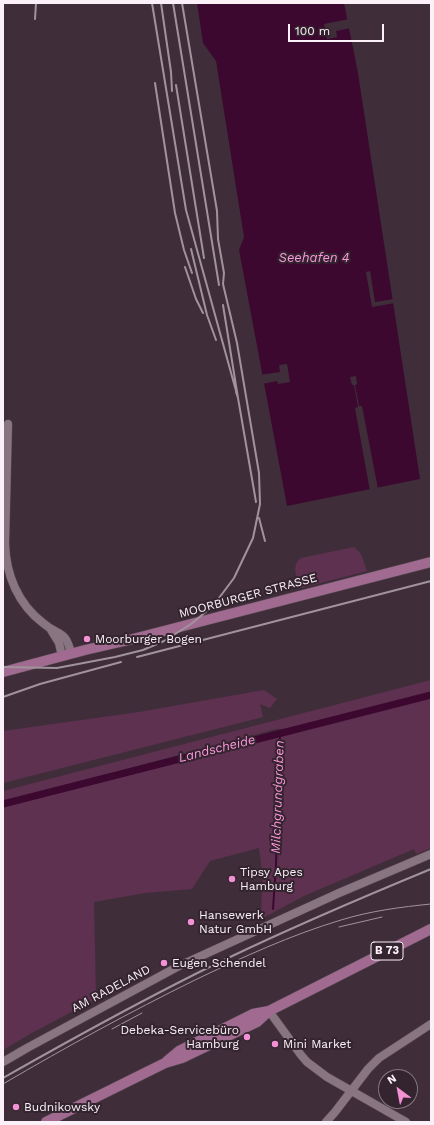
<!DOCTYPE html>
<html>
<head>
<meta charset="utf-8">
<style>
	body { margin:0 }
	#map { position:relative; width:434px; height:1125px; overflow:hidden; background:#3f2e39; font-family:"Work Sans",sans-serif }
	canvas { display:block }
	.frame { position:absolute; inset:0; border:4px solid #fcf1f8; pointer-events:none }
	.north { position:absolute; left:378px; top:1069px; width:40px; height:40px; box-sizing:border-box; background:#34242f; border:1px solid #84767f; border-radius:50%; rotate:328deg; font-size:11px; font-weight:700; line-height:16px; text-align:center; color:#fcf1f8 }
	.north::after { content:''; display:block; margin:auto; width:14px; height:18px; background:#f391d5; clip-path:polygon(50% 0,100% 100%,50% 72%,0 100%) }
	.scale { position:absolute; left:288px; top:24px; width:96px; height:18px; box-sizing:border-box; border:2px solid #fcf1f8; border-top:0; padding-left:5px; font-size:12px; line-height:14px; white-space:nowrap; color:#fcf1f8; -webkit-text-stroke:3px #34242f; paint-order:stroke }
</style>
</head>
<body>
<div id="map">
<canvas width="434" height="1125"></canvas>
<div class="frame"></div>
<div class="north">N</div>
<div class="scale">100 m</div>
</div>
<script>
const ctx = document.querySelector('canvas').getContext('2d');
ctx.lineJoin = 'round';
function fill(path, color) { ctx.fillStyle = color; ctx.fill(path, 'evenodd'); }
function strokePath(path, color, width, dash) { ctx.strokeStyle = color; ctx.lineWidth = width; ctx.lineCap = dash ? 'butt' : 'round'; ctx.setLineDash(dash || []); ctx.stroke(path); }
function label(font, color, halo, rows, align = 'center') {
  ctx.font = font + ' "Work Sans",sans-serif'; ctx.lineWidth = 4; ctx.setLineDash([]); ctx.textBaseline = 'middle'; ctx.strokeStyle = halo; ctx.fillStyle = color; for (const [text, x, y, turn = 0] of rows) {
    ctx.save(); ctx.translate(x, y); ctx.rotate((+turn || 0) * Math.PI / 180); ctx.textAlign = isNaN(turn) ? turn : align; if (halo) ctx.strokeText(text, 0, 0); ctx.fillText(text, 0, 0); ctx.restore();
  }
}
fill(new Path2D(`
	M354 547 361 554 367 571 301 588 299 587C297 578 291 565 301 558Z
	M431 680V848L416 854 414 849 304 896 261 919 262 886 263 877 259 848 210 861 192 889 145 893 94 902 96 999 30 1034 3 1050V791ZM305 728 283 734 10 804V800L276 729Z
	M264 690 277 699 270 708 260 704 263 717 3 783V731L139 712Z`), '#5f3151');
fill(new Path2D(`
	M197 3H344L358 73 420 479 287 506 239 250 244 237 216 61 203 43Z`), '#3c0830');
fill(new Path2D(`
	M349 19 351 28 336 31 337 37 327 39 324 24Z
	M370 271 375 302 394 299 395 303 372 307 366 272Z
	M287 364 290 382 278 384 277 381 262 384 260 375 280 372 279 365Z
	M356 376 357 384 355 385 359 406H362L378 489 370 491 355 408 358 407 354 385H352L350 377Z`), '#3f2e39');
strokePath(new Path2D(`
	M273 909 276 865 280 733`), '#3c0830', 2);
strokePath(new Path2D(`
	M3 804 431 695`), '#3c0830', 7);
const minor = new Path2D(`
	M8 424 5 544C6 575 18 604 43 623 59 637 65 629 71 653
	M51 630 59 643 62 656
	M269 1011 301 1055 307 1062 327 1077 406 1122
	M3 1062 27 1048 179 966 339 893 431 854
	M326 1122 335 1112 368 1069 379 1058 431 1024`);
const major = new Path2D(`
	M3 672 85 650 133 639 431 562
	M167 1061 179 1051 253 1014 269 1011
	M46 1122 165 1063 182 1058 257 1022 269 1011 431 929`);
strokePath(minor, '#594b54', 9);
strokePath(major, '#594b54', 11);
strokePath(minor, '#897582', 8);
strokePath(major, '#a16a90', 10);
strokePath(new Path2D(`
	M339 927 382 917
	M112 1029 142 1013
	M3 1084C66 1047 130 1012 195 980 243 957 291 935 341 920 370 911 401 907 431 904`), '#a1939c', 1);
strokePath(new Path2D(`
	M152 3 186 210 238 398 223 305
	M161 3 171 72 172 91
	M173 3 219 285
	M35 19 36 3
	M155 83 175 213 184 250 192 273
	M176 85 204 258
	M191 249 207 315 216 340
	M185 267 196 299 203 313
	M236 392 238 398 256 502
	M259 518 265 541
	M137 657 431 581
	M3 667 57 668 115 657 143 650 164 641 191 624 213 606 234 578 253 538 260 504 259 473 237 343 223 284 224 273 218 239 217 211 182 3
	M3 697 40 684 121 662
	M3 1078C77 1036 151 995 228 958 295 926 363 897 431 869`), '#a1939c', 2);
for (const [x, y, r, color] of [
	[87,639,4,"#f391d5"],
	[232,879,4,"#f391d5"],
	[191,922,4,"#f391d5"],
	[164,963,4,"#f391d5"],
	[247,1037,4,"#f391d5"],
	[275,1044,4,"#f391d5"],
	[16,1107,4,"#f391d5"]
]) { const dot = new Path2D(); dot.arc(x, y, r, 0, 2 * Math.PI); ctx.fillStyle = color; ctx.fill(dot); strokePath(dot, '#34242f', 1.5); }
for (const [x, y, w] of [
	[387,951,32]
]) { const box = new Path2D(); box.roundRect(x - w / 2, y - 9, w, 18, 3); ctx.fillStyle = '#34242f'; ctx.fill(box); strokePath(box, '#fcf1f8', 1); }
label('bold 11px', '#fcf1f8', null, [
	["B 73",387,951]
]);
label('12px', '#fcf1f8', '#34242f', [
	["MOORBURGER STRASSE",248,596,-15],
	["AM RADELAND",111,989,-28]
]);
label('12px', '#fcf1f8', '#34242f', [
	["Moorburger Bogen",95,639],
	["Tipsy Apes",240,872],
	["Hamburg",240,886],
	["Hansewerk",199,915],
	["Natur GmbH",199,929],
	["Eugen Schendel",172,963],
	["Debeka-Servicebüro",239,1030,"right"],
	["Hamburg",239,1044,"right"],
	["Mini Market",283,1044],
	["Budnikowsky",24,1107]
], 'left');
label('italic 13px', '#fd97dd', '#34242f', [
	["Seehafen 4",314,258],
	["Landscheide",217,749,-14],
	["Milchgrundgraben",278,797,-88]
]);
</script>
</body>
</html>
